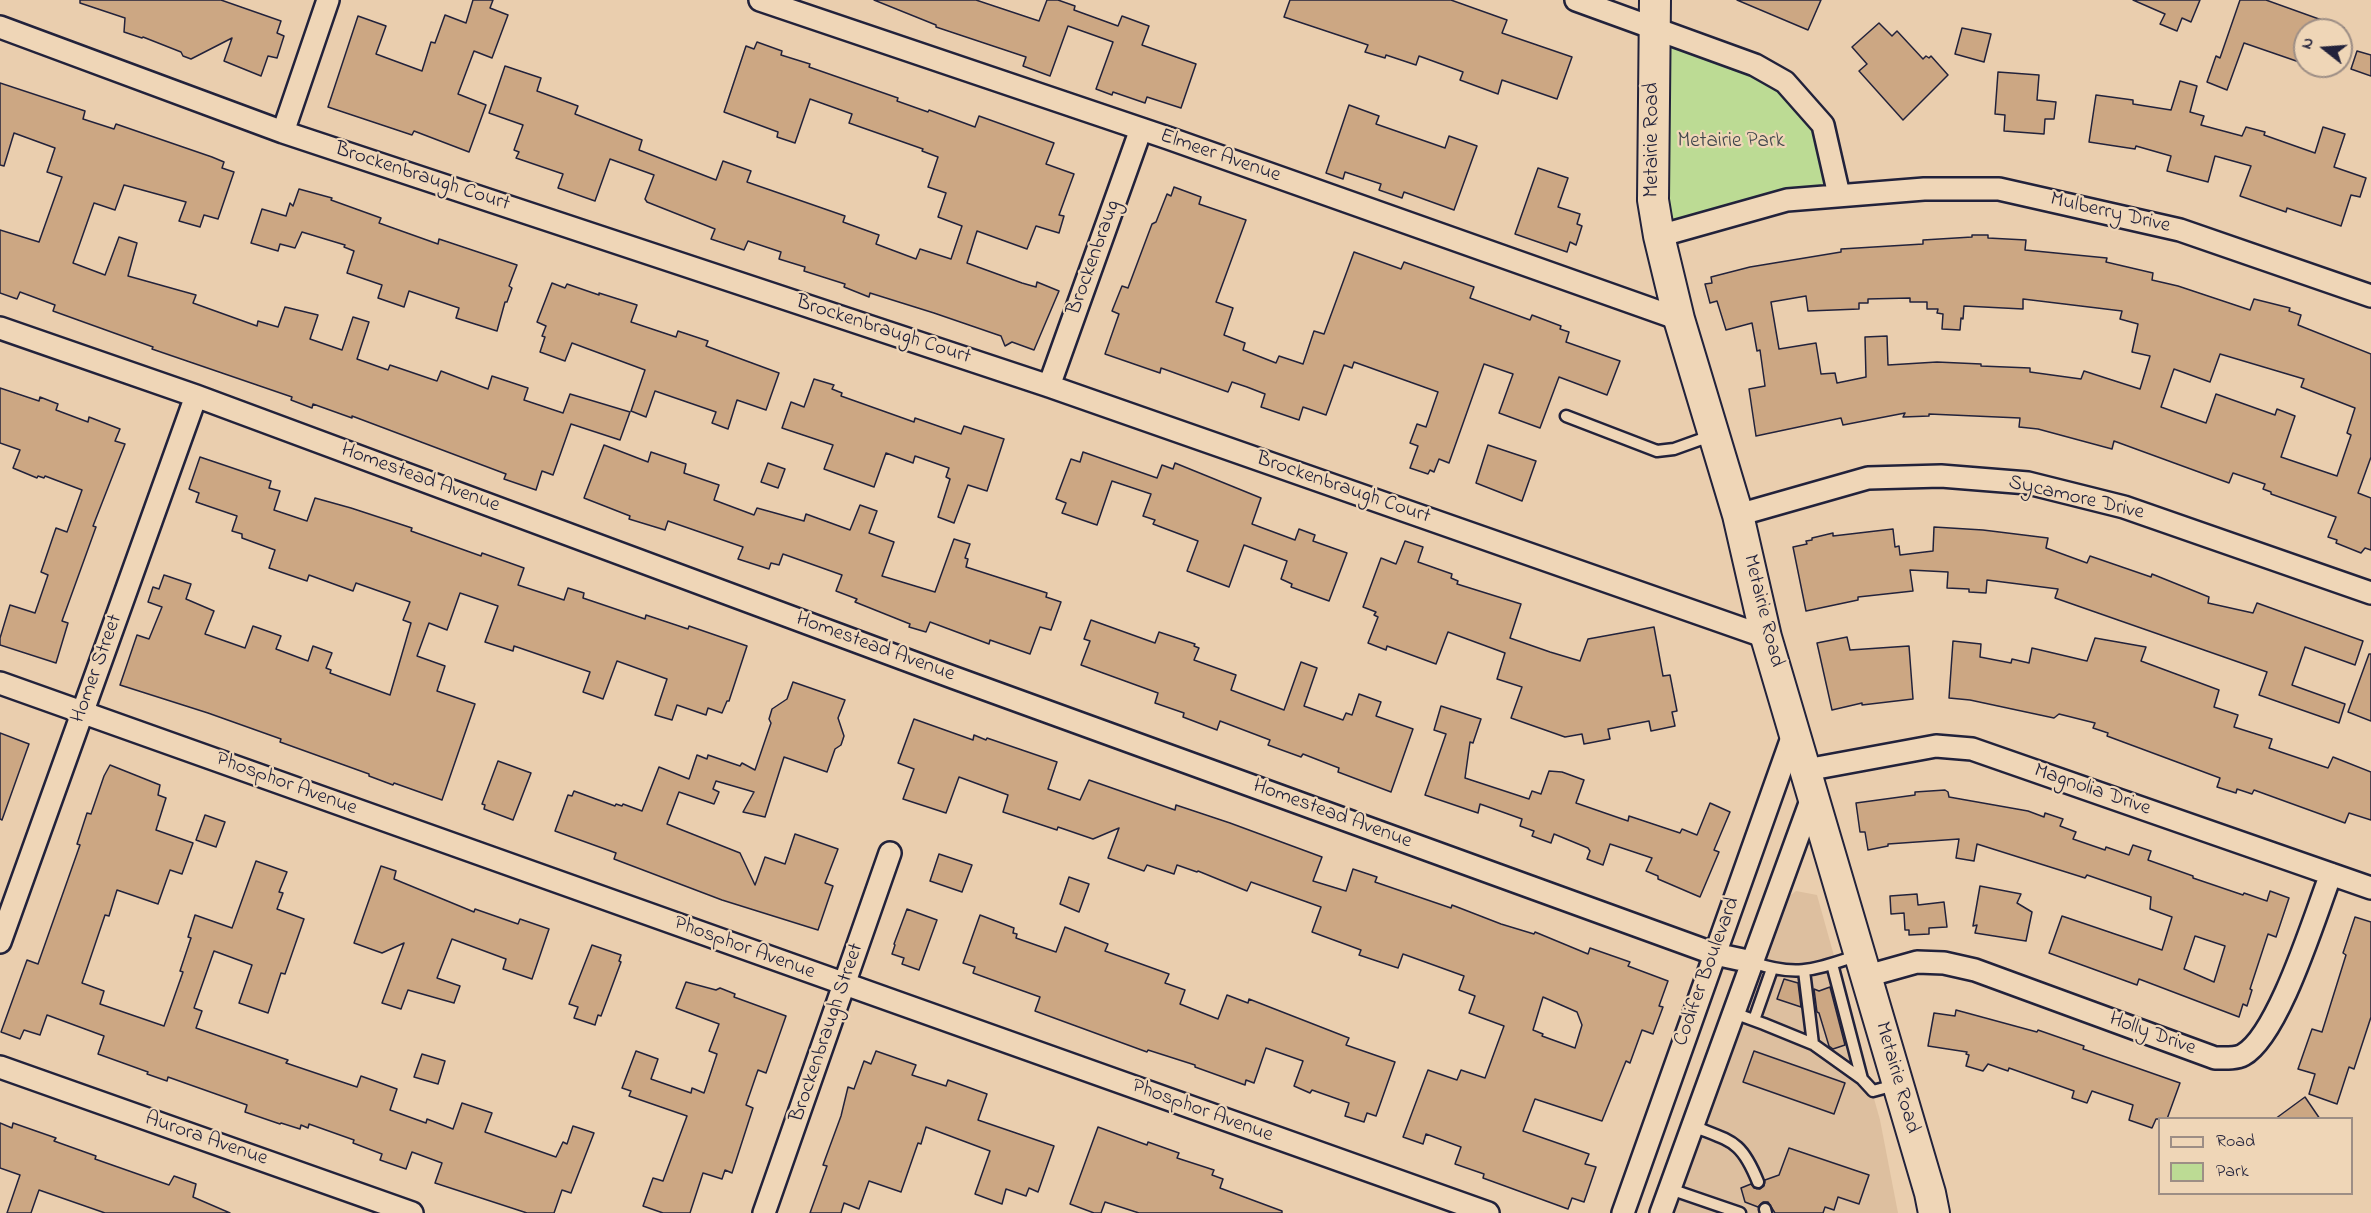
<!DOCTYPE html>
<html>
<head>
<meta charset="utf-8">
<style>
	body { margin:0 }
	#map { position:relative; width:2371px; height:1213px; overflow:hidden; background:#eaceae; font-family:"Indie Flower",sans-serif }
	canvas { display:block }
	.legend { position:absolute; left:2158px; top:1117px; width:195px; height:78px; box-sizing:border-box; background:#efd6b7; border:2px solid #9d8e85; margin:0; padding:8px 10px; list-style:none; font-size:18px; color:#22223b }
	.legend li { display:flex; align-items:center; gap:12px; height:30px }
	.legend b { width:30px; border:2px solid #9d8e85 }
	.north { position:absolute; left:2293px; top:18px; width:60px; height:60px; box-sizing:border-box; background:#efd6b7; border:2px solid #9d8e85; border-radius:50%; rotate:287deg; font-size:16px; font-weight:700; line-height:24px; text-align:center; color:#22223b }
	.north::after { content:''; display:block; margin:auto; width:21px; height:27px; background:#22223b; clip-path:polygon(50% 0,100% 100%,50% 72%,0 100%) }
</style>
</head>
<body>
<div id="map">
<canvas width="2371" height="1213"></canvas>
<ul class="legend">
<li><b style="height:8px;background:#efd6b7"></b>Road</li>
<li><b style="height:16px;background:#bcdb94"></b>Park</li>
</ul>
<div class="north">N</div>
</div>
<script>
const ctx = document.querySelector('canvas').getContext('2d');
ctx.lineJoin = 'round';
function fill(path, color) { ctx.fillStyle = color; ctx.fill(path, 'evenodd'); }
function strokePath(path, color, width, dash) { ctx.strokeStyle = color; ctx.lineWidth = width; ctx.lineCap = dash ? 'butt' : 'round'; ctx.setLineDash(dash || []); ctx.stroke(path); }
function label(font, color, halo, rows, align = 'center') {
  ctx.font = font + ' "Indie Flower",sans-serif'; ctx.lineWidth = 4.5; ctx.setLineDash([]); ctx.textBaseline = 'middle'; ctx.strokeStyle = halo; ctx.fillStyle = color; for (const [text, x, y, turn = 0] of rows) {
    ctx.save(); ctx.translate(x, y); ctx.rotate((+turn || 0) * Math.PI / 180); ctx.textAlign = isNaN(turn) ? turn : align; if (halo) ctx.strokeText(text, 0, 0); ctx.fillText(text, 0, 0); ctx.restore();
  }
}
fill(new Path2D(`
	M1796 891 1817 895 1880 1120 1898 1213H1672L1784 900Z`), '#ddbf9f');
fill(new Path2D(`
	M1654 28 1776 77 1823 125 1839 195 1659 236Z`), '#bcdb94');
const building = new Path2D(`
	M80 0H221L281 21 277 33 284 36 277 58 268 56 261 76 224 61 232 38 191 59 183 56 181 52 143 37 142 38 124 32 125 18 80 3Z
	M473 0H493L490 8 508 15 492 58 474 51 458 94 486 105 469 152 414 131 412 135 328 107 358 16 386 26 376 54 422 71 431 42 435 43 445 15 466 23Z
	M874 0H976L1039 21 1047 0H1058L1075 6 1074 10 1118 26 1122 16 1149 26 1142 45 1196 64 1181 108 1147 97 1145 103 1113 92 1112 95 1096 89 1113 42 1068 26 1050 76 1023 66 1026 57 936 27V25Z
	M1290 0H1451L1507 20 1502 33 1572 57 1557 99 1502 80 1498 94 1460 80 1463 72 1419 56 1416 65 1386 55 1385 58 1365 52 1368 45 1284 17Z
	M1737 0H1821L1808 30Z
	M2133 0H2200L2191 22 2182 18 2177 31 2160 24 2165 14Z
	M2240 0H2266L2344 28 2343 30H2305V64L2244 43 2227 90 2207 82 2216 56 2220 58Z
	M1879 23 1892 36 1897 31 1923 59 1926 56 1929 58 1931 56 1948 75 1903 120 1859 71 1867 64 1852 47Z
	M1962 28 1991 34 1984 62 1955 54Z
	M757 42 782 51 781 55 810 64 809 67 898 98 897 101 928 112 929 110 975 127 979 116 1054 143 1046 164 1074 174 1059 215 1064 216 1059 233 1036 226 1027 249 977 231 967 263 1022 283 1036 287 1037 282 1059 291 1034 350 1012 342 1005 346 1001 336 934 313 870 293 869 297 844 287 845 284 804 271 805 267 779 259 781 252 748 241 744 250 711 239 715 229 647 202 645 199 654 175 610 159 595 201 558 188 563 174 516 158 519 152 514 150 523 125 489 113 505 66 541 78 537 91 578 106 575 114 642 140 639 150 716 180 723 161 751 171 747 182 845 216 843 222 879 235 876 244 916 259 920 249 951 259 962 226 938 217 946 193 928 187 938 157 922 151 923 149 849 123 852 114 810 99 795 143 777 137 778 132 724 112 746 46 754 49Z
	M2357 51 2371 55V76L2351 69Z
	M1998 72 2039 75 2037 100 2056 102 2054 119H2045L2044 134 2004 131 2005 115 1995 114Z
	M2180 81 2197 86 2190 112 2204 116 2201 125 2242 136 2246 127 2265 132 2264 135 2315 153 2323 127 2345 134 2334 167 2366 178 2360 197 2351 195 2341 226 2287 208 2286 212 2240 196 2251 166 2215 156 2208 182 2167 171 2171 156 2136 146 2135 149 2089 142 2096 95 2133 100V104L2171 110Z
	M0 83 85 111 83 119 114 129 116 124 212 157 224 162 222 168 234 172 218 219 204 215 200 227 179 221 186 202 124 185 115 210 94 203 73 263 105 275 119 237 137 243 128 276 196 295 193 303 257 326 258 321 278 327 285 307 318 315 310 339 342 350 353 317 369 322 357 359 388 370 390 365 437 381 441 371 488 389 492 376 528 388 524 400 563 413 570 394 630 412 620 440 571 424 553 475 542 471 536 490 504 479 506 474 352 416V418L313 404 312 408 291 400 292 397 152 349 153 347 53 311 55 305 20 292 17 299 0 293V230L39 242 62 177 47 172 55 148 14 133 4 166 0 165Z
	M1349 105 1379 116 1376 124 1445 148 1449 136 1477 146 1454 210 1404 192 1402 198 1379 190 1381 184 1345 172 1343 179 1326 173Z
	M1538 168 1568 178 1558 207 1580 214 1577 224 1582 226 1576 245 1570 242 1567 252 1515 234Z
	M1174 187 1201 197 1199 204 1246 220 1216 302 1233 308 1224 335 1245 343 1243 350 1276 363 1279 356 1303 364 1314 331 1324 334 1354 252 1401 269 1404 262 1474 287 1470 298 1530 320 1532 315 1561 326 1560 329 1569 332 1566 342 1620 361 1607 395 1559 377 1540 428 1499 413 1513 374 1484 364 1449 463 1439 459 1434 472 1430 470 1428 474 1410 468 1418 446 1410 443 1417 424 1426 427 1438 392 1354 362 1352 368 1344 365 1326 415 1303 407 1299 420 1261 407 1265 394 1247 387 1232 382 1228 392 1161 368 1160 373 1105 354 1119 314 1112 311 1122 286 1128 288 1152 224 1156 222 1167 194 1171 196Z
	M299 189 332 198 331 200 381 218 379 223 438 244 439 239 517 265 509 286 512 288 507 302H505L497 331 456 318 459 308 409 291 404 307 378 298 382 285 347 273 354 251 344 247 345 245 302 232 295 248 280 244 278 251 251 243 262 209 286 216 290 203 293 206Z
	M1972 235H1988V238L2026 240 2025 250 2107 258 2106 262 2153 273 2152 280 2178 286 2250 310 2254 299 2290 308 2289 311 2301 315 2298 325 2371 354V457L2358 493 2371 498V550L2365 548 2361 553 2336 543 2337 540 2328 537 2336 517 2271 494V492L2263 489 2265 484 2233 473 2229 483 2114 441 2112 449 2038 429 2019 427 2020 418 1929 414V416L1903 417 1905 413 1843 425 1841 418 1756 436 1749 389 1765 386 1760 350 1757 351 1752 323 1726 330 1717 301 1710 303 1705 284 1712 283 1711 277 1750 267 1841 252V249L1923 244V240L1972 237ZM1806 296 1808 311 1859 309V303H1868V299L1910 298V302H1927V309H1938L1937 313 1943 314 1942 329 1960 330 1961 318 1963 319 1964 306 2023 309V299L2122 311 2120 319 2138 324 2132 352 2150 356 2140 389 2084 371 2081 379 2030 372V368L1981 366V364L1937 362 1888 365 1887 336 1865 337 1866 377 1837 383 1835 373 1821 374 1816 343 1779 349 1771 302ZM2220 354 2304 379 2301 387 2355 408 2347 433 2351 435 2337 476 2281 457 2295 416 2277 409 2275 415 2216 394 2206 423 2161 407 2174 369 2210 382Z
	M552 283 565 288 567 284 599 295V293L637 305 631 322 676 337 678 331 708 341 706 346 779 373 766 410 737 400 728 429 712 423 716 412 655 391 646 417 631 411 645 370 572 343 565 361 540 352 545 337 542 336 546 326 537 322Z
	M814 379 834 385 832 389 842 393 841 396 914 422 915 418 961 434 964 426 1004 439 987 491 968 485 954 523 938 517 950 479 946 477 949 468 915 456 913 463 886 453 874 487 824 469 833 445 782 428 791 402 804 407Z
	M0 388 39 401 40 397 58 404 56 410 88 422 89 417 120 429 115 441 125 444 93 526 96 527 62 621 68 623 56 663 0 645V638L10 605 35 613 48 575 41 572 56 528 67 532 82 490 45 476 44 478 38 476 37 478 13 468 20 450 0 443Z
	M604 445 648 462 651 452 686 464 684 473 719 485 714 500 754 515 757 508 804 521 806 514 850 530 860 505 877 511 869 533 894 542 882 576 935 592 954 539 970 544 965 558 968 559 966 567 1047 593 1046 597 1061 602 1051 630 1040 627 1030 654 990 640 989 644 930 622 926 632 909 627 910 624 855 602 857 599 836 591 842 575 783 554 779 565 771 563 769 569 738 559 743 547 668 521 665 530 629 519 630 516 584 498Z
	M1488 445 1536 461 1522 501 1476 483Z
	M1083 452 1157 478 1162 465 1173 469 1175 463 1261 498 1252 524 1295 540 1299 529 1315 535 1313 541 1347 553 1329 601 1291 587 1292 584 1281 579 1287 561 1244 545 1229 587 1187 571 1198 541 1153 524 1155 520 1143 516 1151 494 1112 481 1097 525 1062 513 1066 503 1056 499 1071 459 1080 462Z
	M200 457 271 481 269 488 280 491 274 510 307 521 315 498 351 508 412 528 411 531 481 556 482 553 524 568 518 585 564 600 568 588 584 593 583 598 645 619 646 615 688 629 689 626 747 646 729 701H727L722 713 708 708 706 715 677 705 672 720 655 715 667 679 617 661 603 699 583 692 590 672 514 646 513 651 485 642 498 606 460 593 447 630 429 623 417 656 445 666 437 691 475 704 442 800 394 783 393 785 369 776V774L280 742 281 739 208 713 120 685 137 635 149 639 162 607 148 602 153 587 159 589 164 575 191 584 186 599 214 611 205 634 245 648 253 626 281 636 276 649 308 661 313 646 332 653 326 668 331 670 330 673 390 695 411 623 403 620 410 602 356 583 353 591 309 575 307 581 269 568 275 550 242 538V534L232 531 237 516 196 502 199 493 189 489Z
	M768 463 785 469 778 488 761 482Z
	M1934 527 1983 530 2048 538 2046 548 2087 563 2090 556 2151 577 2152 574 2209 597 2208 603 2253 613 2257 603 2363 641 2355 665 2305 647 2292 685 2345 704 2339 723 2259 695 2267 672 2055 598 2058 589 1987 580 1986 593 1969 592V589L1947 588 1948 572 1910 570 1913 591 1858 597V600L1806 611 1793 547 1807 544 1806 541 1812 540V538L1833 533V536L1893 529 1895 547 1899 546 1900 555 1933 551Z
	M1405 541 1423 547 1418 562 1452 574 1451 578 1458 581 1457 584 1521 604 1510 638 1550 652 1580 661 1588 639 1654 627 1663 676 1670 675 1677 711 1672 712 1675 726 1651 731 1649 721 1608 729 1610 739 1584 744 1582 734 1565 737 1511 718 1522 687 1497 679 1505 653 1448 632 1436 664 1387 646 1386 650 1368 643 1378 617 1374 615 1376 612 1363 607 1381 558 1396 564Z
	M1091 620 1155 643 1159 632 1195 644 1194 646 1199 648 1194 660 1236 675 1231 690 1284 710 1301 662 1317 668 1304 706 1343 720 1346 713 1352 715 1359 694 1381 702 1376 716 1413 729 1391 792 1338 772 1339 768 1303 754 1301 757 1268 745 1270 740 1220 721 1217 730 1183 717 1184 713 1155 703 1158 693 1081 665 1090 641 1084 639Z
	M1847 637 1850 650 1909 646 1913 699 1862 705V703L1832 710 1817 643Z
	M2095 638 2146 647 2141 661 2219 690 2214 707 2238 715 2234 727 2272 739 2269 748 2328 768 2333 757 2371 772V820L2349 813 2345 823 2254 790 2252 794 2237 789 2236 793 2217 787 2220 778 2107 736 2108 733 2093 728 2095 723 2059 714 2054 718 1970 700 1949 698 1953 641 1981 644 1980 657 2011 663 2012 659 2029 663 2032 648 2087 661Z
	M2369 654H2371V721L2348 712Z
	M793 682 845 700 838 718 844 736 841 745 835 749 827 772 784 757 765 817 743 812 754 792 716 781 713 789 719 792 714 804 679 792 667 824 740 853 755 885 765 857 785 864 795 834 838 849 825 883 833 886 818 930 722 900 614 859 616 853 555 831 568 795 572 796 574 791 615 806 616 804 622 806 623 804 642 811 659 767 689 779 697 755 707 759 708 755 740 766 742 763 755 770 771 723 769 719 772 709 787 699Z
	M1441 706 1481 719 1473 743 1470 742 1465 778 1529 799 1532 791 1541 794 1549 771 1562 772 1584 780 1576 803 1628 821 1629 816 1680 833 1682 829 1697 835 1710 803 1730 812 1714 850 1719 852 1700 897 1658 879V876L1646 871 1652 858 1610 844 1603 865 1587 859 1590 851 1588 848 1554 834 1551 843 1532 836 1534 831 1520 826 1522 819 1480 804 1478 813 1425 795 1446 734 1434 730Z
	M914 719 973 740 974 735 986 740 987 738 1057 762 1048 789 1080 800 1089 780 1175 810 1176 805 1230 823 1322 857 1313 881 1346 891 1353 869 1377 877 1375 882 1451 908 1452 905 1501 924 1534 934 1535 932 1588 954 1590 948 1630 962 1628 966 1668 981 1659 1006 1663 1007 1653 1034 1642 1030 1630 1063 1626 1061 1602 1121 1535 1099 1523 1131 1589 1154 1585 1164 1596 1167 1584 1202 1572 1198 1568 1209 1483 1178 1484 1174 1455 1164 1461 1147 1426 1134 1423 1144 1403 1137 1428 1070 1457 1080 1461 1070 1485 1078 1504 1026 1469 1013 1475 996 1459 990 1464 976 1403 954 1398 968 1359 955 1361 950 1312 932 1321 907 1251 882 1247 891 1198 871 1197 872 1177 865 1174 874 1147 865 1144 871 1108 858 1119 828 1093 839 1058 827 1057 830 1003 812 1008 795 959 777 946 813 903 799 914 769 898 763ZM1543 997 1577 1012 1582 1025 1575 1048 1542 1036 1543 1034 1533 1030Z
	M0 733 29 744 2 820 0 819Z
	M498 761 531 773 513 820 484 809 485 805 482 804Z
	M110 765 160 785 158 795 166 798 156 830 193 843 182 874 170 870 158 904 117 890 109 916 105 915 82 983 104 991 100 1004 164 1026 183 972 180 971 191 938 188 937 195 915 232 928 256 861 287 872 279 892 283 893 277 909 304 919 285 974 281 973 268 1013 239 1003 252 965 214 951 194 1008 202 1011 196 1028 288 1060 286 1063 357 1087 361 1076 397 1089 390 1110 426 1123 427 1119 453 1129 462 1103 492 1113 485 1132 556 1157 563 1142 567 1144 573 1126 594 1133 571 1193 562 1190 554 1213H527L435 1183 442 1163 412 1152 406 1169 380 1160 382 1154 353 1143 354 1140 309 1124 308 1128 301 1125 300 1129 281 1123 280 1124 245 1112 247 1105 168 1077 167 1081 147 1074 148 1072 98 1054 104 1036 47 1015 40 1035 24 1030 20 1039 1 1032 27 960 38 964 80 845 77 844 87 813 91 814 104 776Z
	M1945 790 1948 792 1949 797 2028 811 2044 817 2045 813 2063 819 2060 826 2076 832 2073 839 2105 850 2106 847 2129 855 2133 845 2151 851 2148 860 2193 876V878L2243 895 2244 893 2267 901 2270 891 2289 898 2276 937 2268 934 2250 989 2252 990 2247 1006 2243 1004 2239 1017 2139 979 2137 985 2049 953 2062 916 2162 950 2172 917 2150 909 2151 897 2087 875 2085 878 1977 844 1974 861 1956 858 1959 839 1888 844V846L1868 850 1865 832H1860L1856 803 1915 795V792ZM2195 936 2225 946 2214 982 2184 969Z
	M205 815 225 822 216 847 196 840Z
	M939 854 972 865 962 892 930 881Z
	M381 866 396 871 394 879 474 912 475 909 518 924 520 919 549 929 532 979 503 969 506 959 452 939 437 978 460 986 454 1003 408 990 401 1009 382 1003 404 943 382 953 354 943Z
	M1069 877 1089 884 1079 912 1060 904Z
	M1980 886 2021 894 2017 903 2032 912 2026 941 1975 933 1977 925 1973 926Z
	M1917 894 1918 905 1944 902 1947 927 1929 928V934L1909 935V930H1905L1904 913 1891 914 1890 896Z
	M907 909 937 920 919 970 902 964 904 958 892 954 895 945 894 944Z
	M980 915 1014 928 1013 933 1017 934 1016 938 1056 952 1065 927 1108 944 1105 951 1169 974 1165 983 1185 990 1180 1004 1218 1019 1227 995 1248 1003 1249 999 1349 1038 1346 1045 1395 1062 1376 1116 1367 1113 1364 1122 1345 1116 1349 1103 1312 1090 1310 1093 1294 1086 1303 1061 1266 1048 1254 1083 1246 1080 1245 1085 1195 1067V1065L1148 1050 1147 1052 1035 1011 1040 997 973 973 975 967 963 963Z
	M2355 917 2371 922V1017L2354 1069 2349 1067 2337 1104 2309 1094 2315 1074 2298 1069 2312 1029 2322 1032 2346 955 2343 953Z
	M592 945 621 955 619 961 621 962 601 1016 598 1015 595 1025 574 1018 578 1007 569 1004Z
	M1784 979 1798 983 1801 1007 1777 999Z
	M686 982 716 990 720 988 735 994 734 997 786 1016 766 1073 758 1070 746 1105 753 1108 732 1173 725 1170 722 1179 703 1173 690 1213H663L643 1206 653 1178 663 1181 687 1116 629 1096 631 1091 622 1088 636 1051 658 1059 651 1079 691 1093 692 1088 704 1093 717 1054 709 1051 719 1024 676 1008Z
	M1830 987 1845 1045 1833 1049 1829 1046 1819 1013 1817 1012 1814 989 1819 991Z
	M1956 1010 2037 1032 2038 1030 2084 1046 2083 1049 2180 1083 2167 1119H2156L2152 1128 2129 1120 2133 1105 2092 1091 2087 1103 2072 1098 2074 1091 2009 1068 2008 1071 1988 1064 1983 1071 1966 1066 1969 1055 1966 1054 1967 1052 1928 1046 1934 1013 1955 1016Z
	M876 1051 916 1065 912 1075 946 1086 948 1080 987 1094 978 1120 1054 1146 1038 1192 1029 1188 1026 1196 1006 1189 1002 1204 975 1194 990 1151 926 1127 921 1144 918 1143 901 1192 869 1181 859 1209 844 1203 841 1213H810L827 1166 823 1165 841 1116 848 1087 854 1089 864 1061 871 1064Z
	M1754 1051 1845 1083 1834 1114 1743 1082Z
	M422 1054 445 1061 438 1084 414 1077Z
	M2305 1097 2320 1119H2275Z
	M0 1123 12 1128 13 1123 56 1138 54 1141 96 1156 95 1159 169 1185 174 1176 196 1184 193 1197 230 1213H105L39 1190 31 1213H7L20 1175 0 1168Z
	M1098 1127 1147 1145 1148 1142 1179 1153 1177 1158 1214 1170 1212 1175 1223 1179 1220 1188 1282 1211V1213H1139L1105 1202 1101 1213H1094L1070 1204Z
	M1789 1148 1869 1175 1859 1204 1838 1197 1834 1210 1825 1207 1823 1213H1775L1768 1202H1763L1758 1207 1745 1202 1741 1188 1751 1184 1754 1188 1760 1189 1764 1186 1765 1180 1779 1175Z`);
fill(building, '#cca783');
strokePath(building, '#22223b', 1.5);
const lane = new Path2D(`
	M1566 416 1657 451 1674 449 1713 435
	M1752 962C1798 978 1816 969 1859 955
	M1832 964 1862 1079 1873 1091 1895 1085
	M1804 971 1813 1044 1862 1079
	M1734 1013 1764 1024 1813 1044
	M1754 1020 1772 969
	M1693 1126C1732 1142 1741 1140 1758 1182
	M1670 1189 1740 1213
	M1765 1209 1766 1213`);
const street = new Path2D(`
	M760 0 1168 138 1679 319
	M1576 0 1755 65 1785 82 1823 125 1839 195
	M0 27 283 132 1049 386 1766 637
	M283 132 328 0
	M1659 236 1787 200 1924 189H1999L2180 230 2371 296
	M0 328 196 396 955 678 1715 954 1752 962
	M1049 386 1141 129
	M1738 515 1868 478 1941 476 2028 483 2124 507 2371 593
	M0 683 1488 1213
	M1806 770 1936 746 1972 749 2371 888
	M0 942 196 396
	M1867 976 1917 962 1944 963 1975 970 2215 1058C2223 1058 2236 1059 2243 1055 2279 1035 2315 915 2331 874
	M0 1067 412 1213
	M764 1213 890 853
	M1623 1213 1794 732
	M1661 1213 1813 795`);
const secondary = new Path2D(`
	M1655 0 1653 200 1659 236 1679 319 1738 515 1766 637 1930 1193 1934 1213`);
strokePath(lane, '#22223b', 15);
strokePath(street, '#22223b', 26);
strokePath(secondary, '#22223b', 34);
strokePath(lane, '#efd6b7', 10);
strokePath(street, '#efd6b7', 21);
strokePath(secondary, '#efd6b7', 30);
label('21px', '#22223b', '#efd6b7', [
	["Metairie Road",1654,140,-90],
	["Elmeer Avenue",1220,157,19],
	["Brockenbraugh Court",422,178,18],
	["Mulberry Drive",2110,214,13],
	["Brockenbraug",1095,258,-70],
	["Brockenbraugh Court",883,331,18],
	["Homestead Avenue",420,479,20],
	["Brockenbraugh Court",1343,489,19],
	["Sycamore Drive",2076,499,13],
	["Metairie Road",1762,611,76],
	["Homestead Avenue",875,648,20],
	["Homer Street",98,669,-70],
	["Phosphor Avenue",286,785,20],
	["Magnolia Drive",2092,791,19],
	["Homestead Avenue",1332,815,20],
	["Phosphor Avenue",744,949,20],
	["Codifer Boulevard",1708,972,-70],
	["Brockenbraugh Street",828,1033,-71],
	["Holly Drive",2152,1035,20],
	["Metairie Road",1896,1078,74],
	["Phosphor Avenue",1202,1112,20],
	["Aurora Avenue",206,1140,19]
]);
label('21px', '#41474d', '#efd6b7', [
	["Metairie Park",1731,143]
]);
</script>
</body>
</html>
